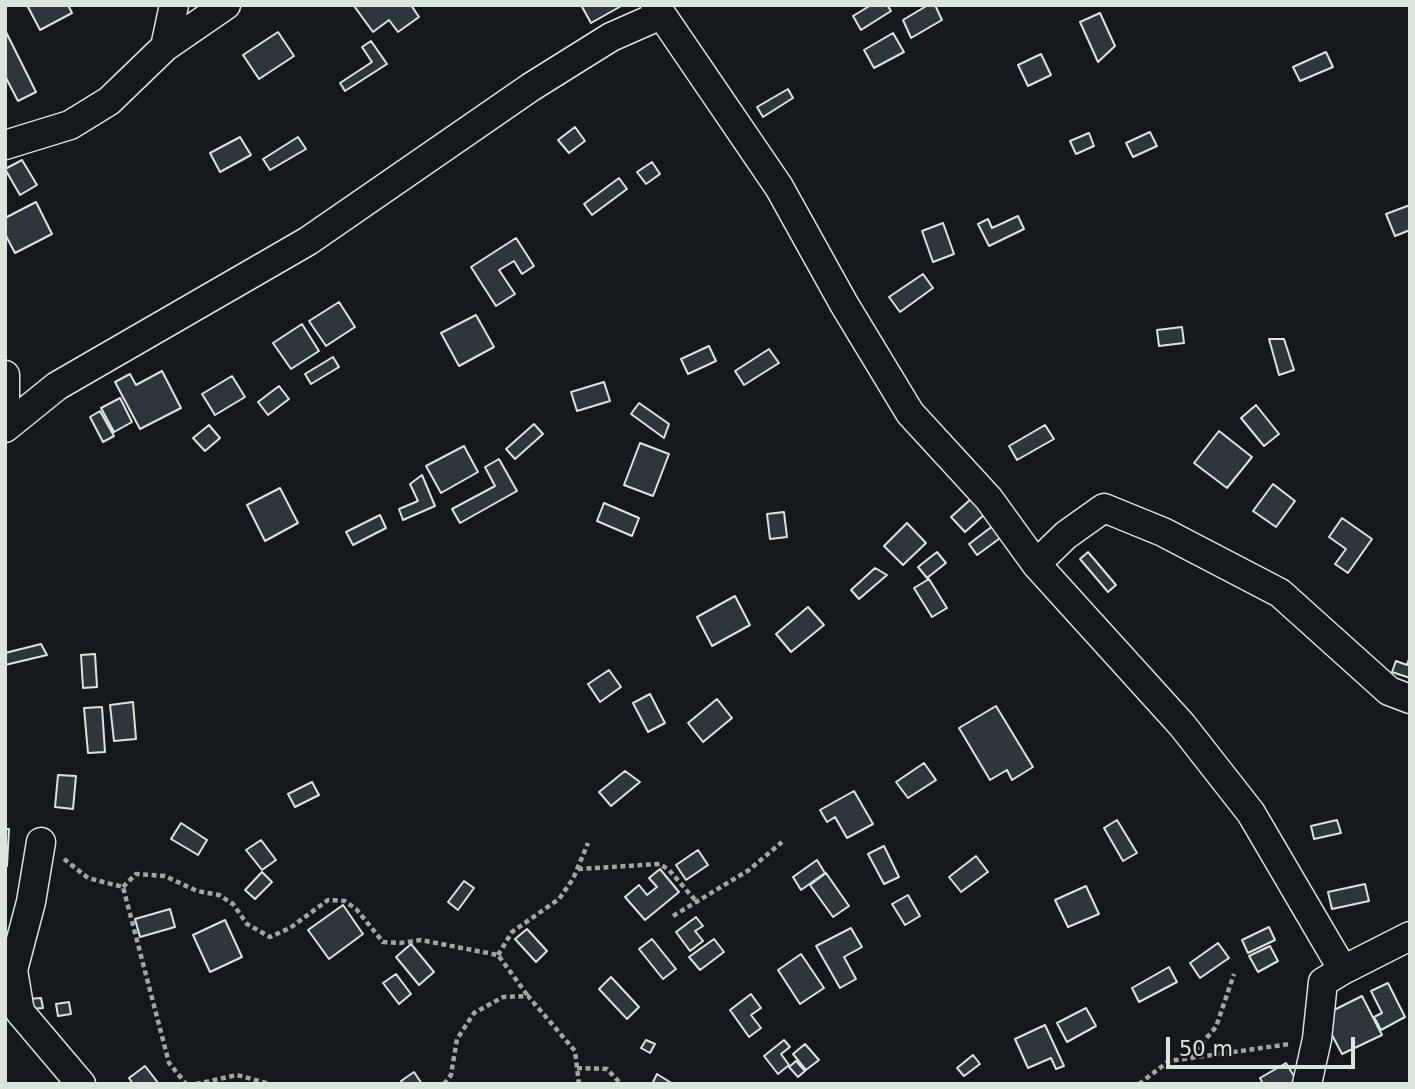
<!DOCTYPE html>
<html>
<head>
<meta charset="utf-8">
<style>
	body { margin:0 }
	#map { position:relative; width:1415px; height:1089px; overflow:hidden; background:#14181c; font-family:"DejaVu Sans",sans-serif }
	canvas { display:block }
	.frame { position:absolute; inset:0; border:7px solid #d8e6dc; pointer-events:none }
	.scale { position:absolute; left:1166px; top:1037px; width:189px; height:32px; box-sizing:border-box; border:4px solid #d8e6dc; border-top:0; padding-left:9px; font-size:21px; line-height:24px; white-space:nowrap; color:#d8e6dc; -webkit-text-stroke:5px #14181c; paint-order:stroke }
</style>
</head>
<body>
<div id="map">
<canvas width="1415" height="1089"></canvas>
<div class="frame"></div>
<div class="scale">50 m</div>
</div>
<script>
const ctx = document.querySelector('canvas').getContext('2d');
ctx.lineJoin = 'round';
function fill(path, color) { ctx.fillStyle = color; ctx.fill(path, 'evenodd'); }
function strokePath(path, color, width, dash) { ctx.strokeStyle = color; ctx.lineWidth = width; ctx.lineCap = dash ? 'butt' : 'round'; ctx.setLineDash(dash || []); ctx.stroke(path); }
const building = new Path2D(`
	M27 5H68L72 13 40 30Z
	M411 5 419 17 398 32 389 20 373 32 354 6Z
	M581 5H623L591 23Z
	M871 5H887L891 11 861 30 853 16Z
	M928 5H935L942 20 911 38 903 20Z
	M1100 13 1115 46 1098 62 1080 22Z
	M5 30 36 92 18 101 5 76Z
	M278 32 294 56 259 79 243 55Z
	M893 33 904 52 874 68 864 50Z
	M371 41 387 64 345 91 340 83 372 62 362 47Z
	M1326 52 1333 67 1300 81 1293 67Z
	M1041 54 1051 75 1028 86 1018 65Z
	M788 89 793 98 763 117 757 107Z
	M575 127 585 141 569 153 558 140Z
	M1150 132 1157 146 1133 157 1126 143Z
	M1089 133 1094 146 1076 154 1070 141Z
	M240 137 251 155 220 172 210 153Z
	M298 137 306 149 270 170 263 159Z
	M22 160 37 185 20 195 5 169Z
	M652 162 660 174 646 184 637 172Z
	M619 178 627 189 592 215 584 204Z
	M36 202 52 234 15 253 5 234V218Z
	M1410 205V230L1395 236 1386 214Z
	M1018 216 1024 229 989 246 978 224 988 219 992 228Z
	M943 223 954 254 933 262 922 231Z
	M516 238 534 266 522 274 514 261 499 270 515 294 496 306 471 267Z
	M923 274 933 288 900 312 889 297Z
	M339 302 355 327 326 346 309 321Z
	M476 315 494 347 459 366 441 333Z
	M302 324 319 351 291 369 273 343Z
	M1182 327 1184 343 1159 346 1157 330Z
	M1269 339H1284L1294 370 1279 375Z
	M709 346 716 361 688 374 681 359Z
	M769 349 779 363 744 385 735 371Z
	M333 357 339 367 311 384 305 374Z
	M162 371 181 408 140 429 115 382 130 374 136 385Z
	M232 376 245 397 215 415 202 394Z
	M604 382 610 401 577 411 571 392Z
	M279 386 289 399 268 415 258 402Z
	M120 398 132 422 114 432 101 408Z
	M639 403 669 424 664 438 631 414Z
	M1256 405 1279 434 1264 446 1241 418Z
	M100 411 114 436 103 442 90 417Z
	M534 424 543 434 515 459 506 449Z
	M209 425 220 438 205 451 193 438Z
	M1045 425 1054 439 1017 460 1009 446Z
	M1219 431 1252 457 1227 488 1194 463Z
	M640 443 669 454 653 496 624 485Z
	M464 446 478 472 441 493 426 466Z
	M499 459 517 491 460 523 452 509 495 486 485 467Z
	M422 475 435 506 403 520 399 509 418 501 410 484Z
	M1273 484 1295 501 1276 527 1253 511Z
	M280 488 298 523 265 541 247 505Z
	M971 499 985 514 965 532 951 517Z
	M604 503 639 518 632 536 597 521Z
	M784 512 787 537 770 539 767 514Z
	M380 515 386 528 353 545 346 532Z
	M1342 518 1372 539 1348 573 1335 564 1346 549 1329 537Z
	M907 523 926 543 903 565 884 546Z
	M994 525 1003 536 977 555 969 544Z
	M937 552 946 563 927 578 918 567Z
	M1088 552 1116 585 1108 592 1080 559Z
	M875 568 887 575 859 599 851 590Z
	M929 579 947 608 932 617 914 588Z
	M735 596 750 625 712 646 697 617Z
	M808 607 824 625 791 652 776 634Z
	M41 644 47 655 5 665V653Z
	M95 654 97 687 83 688 81 655Z
	M1410 656V678L1392 672 1396 661 1407 665Z
	M609 670 621 687 600 702 588 684Z
	M650 694 665 723 648 732 633 703Z
	M717 699 732 718 703 742 688 723Z
	M133 702 136 739 114 741 110 705Z
	M996 706 1033 767 1012 780 1007 770 990 780 959 728Z
	M102 707 105 752 88 753 84 708Z
	M924 763 936 780 908 798 896 782Z
	M625 771 640 782 611 806 599 792Z
	M58 775 76 776 73 809 55 807Z
	M312 782 319 795 295 807 288 794Z
	M854 791 873 824 847 838 835 817 827 822 820 810Z
	M1117 820 1137 853 1123 861 1104 828Z
	M1337 820 1341 833 1314 839 1311 826Z
	M181 823 207 840 198 855 171 839Z
	M5 829H9L7 866H5Z
	M261 840 276 860 262 870 246 850Z
	M884 846 899 877 884 884 868 854Z
	M698 850 708 865 686 880 676 865Z
	M976 856 988 872 961 892 949 877Z
	M817 860 825 873 801 890 793 877Z
	M660 869 679 892 645 920 625 897 639 885 647 895 657 887 649 878Z
	M262 872 272 882 255 899 245 890Z
	M826 873 849 906 833 917 810 885Z
	M464 881 474 888 458 910 448 902Z
	M1365 884 1369 901 1332 909 1328 892Z
	M1086 886 1099 914 1068 927 1055 900Z
	M908 895 920 916 905 925 892 904Z
	M343 905 363 934 329 959 308 930Z
	M170 909 175 927 140 937 135 919Z
	M696 917 703 926 695 931 703 941 690 951 676 932Z
	M225 920 242 957 210 972 193 935Z
	M1269 927 1275 940 1248 953 1242 940Z
	M851 928 862 947 844 957 856 979 840 988 816 946Z
	M527 929 547 951 536 962 515 939Z
	M652 939 676 969 663 979 639 949Z
	M714 939 724 952 700 970 689 957Z
	M1218 943 1229 958 1200 978 1190 963Z
	M411 944 434 972 419 985 396 957Z
	M1270 946 1278 961 1258 972 1249 956Z
	M801 954 824 988 800 1004 778 970Z
	M1169 967 1177 982 1139 1002 1132 988Z
	M396 974 411 994 399 1004 383 983Z
	M611 977 639 1007 627 1019 599 989Z
	M1388 983 1405 1017 1381 1030 1374 1017 1382 1013 1371 991Z
	M751 994 761 1008 751 1015 761 1028 749 1037 730 1010Z
	M1362 996 1382 1035 1342 1054 1322 1016Z
	M41 998 43 1008 28 1009 27 999Z
	M69 1002 71 1014 58 1016 56 1004Z
	M1086 1008 1096 1026 1067 1042 1057 1023Z
	M1045 1025 1064 1066 1056 1069 1051 1058 1028 1068 1015 1039Z
	M646 1040 655 1044 650 1053 641 1048Z
	M784 1040 790 1047 781 1054 789 1065 778 1074 764 1056Z
	M805 1044 819 1060 806 1070 793 1054Z
	M973 1055 980 1064 964 1076 957 1068Z
	M796 1061 805 1071 798 1077 789 1067Z
	M1286 1063 1297 1081 1293 1084H1263L1260 1078Z
	M145 1066 159 1084H133L129 1078Z
	M414 1072 422 1084H403L401 1081Z
	M657 1074 673 1084H652Z`);
fill(building, '#2c363c');
strokePath(building, '#d8e6dc', 2);
const minor = new Path2D(`
	M655 5 779 187 844 304 910 413 989 499 1036 564 1182 725 1251 813 1343 970 1323 982 1317 1039 1307 1084
	M165 47 174 5
	M5 145 70 125 109 101 165 47 226 5
	M5 375V415
	M5 428 57 386 308 241 531 87 611 37 661 15
	M1036 564 1066 535 1104 508 1163 532 1280 593 1389 691 1410 699
	M41 842 31 902 13 970 20 1012 81 1084
	M1343 970 1410 936`);
strokePath(minor, '#d8e6dc', 31);
strokePath(new Path2D(`
	M64 859 88 878 123 887 169 1063 186 1084
	M578 869 660 864 669 870 696 901
	M123 887 136 874 165 876 197 891 219 895 233 904 247 924 270 937 290 928 328 900 345 901 357 910 383 942 400 943 421 940 498 955 528 996
	M673 916 749 870 782 842
	M498 955 512 932 559 899 573 879 588 843
	M1190 1057 1216 1027 1234 974
	M577 1068 607 1069 621 1084
	M196 1084 237 1075 270 1084
	M444 1084 451 1075 457 1039 474 1013 503 997 528 996 575 1051 579 1084
	M1139 1084 1169 1061 1290 1044`), '#9da8a2', 4.5, [5, 3.5]);
strokePath(minor, '#14181c', 28);
</script>
</body>
</html>
